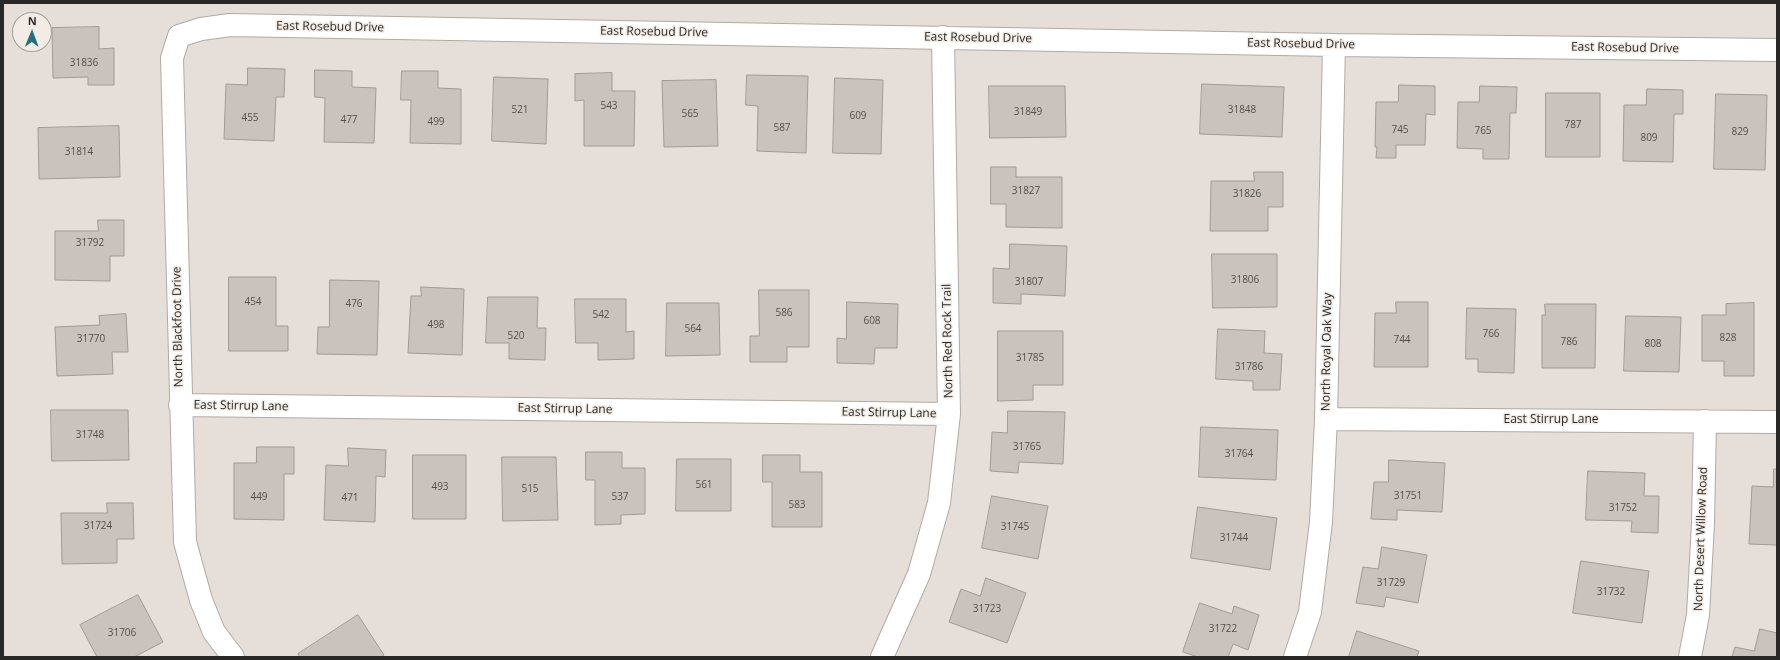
<!DOCTYPE html>
<html>
<head>
<meta charset="utf-8">
<style>
	body { margin:0 }
	#map { position:relative; width:1780px; height:660px; overflow:hidden; background:#e6dfd9; font-family:"Open Sans",sans-serif }
	canvas { display:block }
	.frame { position:absolute; inset:0; border:4px solid #2a2826; pointer-events:none }
	.north { position:absolute; left:12px; top:12px; width:40px; height:40px; box-sizing:border-box; background:#f3ece6; border:1px solid #a39e99; border-radius:50%; rotate:1deg; font-size:11px; font-weight:700; line-height:16px; text-align:center; color:#2a2826 }
	.north::after { content:''; display:block; margin:auto; width:14px; height:18px; background:#286e7c; clip-path:polygon(50% 0,100% 100%,50% 72%,0 100%) }
</style>
</head>
<body>
<div id="map">
<canvas width="1780" height="660"></canvas>
<div class="frame"></div>
<div class="north">N</div>
</div>
<script>
const ctx = document.querySelector('canvas').getContext('2d');
ctx.lineJoin = 'round';
function fill(path, color) { ctx.fillStyle = color; ctx.fill(path, 'evenodd'); }
function strokePath(path, color, width, dash) { ctx.strokeStyle = color; ctx.lineWidth = width; ctx.lineCap = dash ? 'butt' : 'round'; ctx.setLineDash(dash || []); ctx.stroke(path); }
function label(font, color, halo, rows, align = 'center') {
  ctx.font = font + ' "Open Sans",sans-serif'; ctx.lineWidth = 3; ctx.setLineDash([]); ctx.textBaseline = 'middle'; ctx.strokeStyle = halo; ctx.fillStyle = color; for (const [text, x, y, turn = 0] of rows) {
    ctx.save(); ctx.translate(x, y); ctx.rotate((+turn || 0) * Math.PI / 180); ctx.textAlign = isNaN(turn) ? turn : align; if (halo) ctx.strokeText(text, 0, 0); ctx.fillText(text, 0, 0); ctx.restore();
  }
}
const building = new Path2D(`
	M99 27V49L114 48V85H88V77L53 78 52 28Z
	M248 68 285 69 284 97H276L274 141 224 139 226 84 247 85Z
	M315 70 352 71V87L376 88 374 143 324 142 325 98 315 97Z
	M402 71H438V88L461 89V144L410 143 411 100H401Z
	M612 73V91H635L634 146H584V100L575 101V74Z
	M747 75 808 76 806 153 757 151 758 106 746 105Z
	M494 77 548 79 546 144 492 141Z
	M835 78 883 80 881 154 833 153Z
	M716 80 718 146 664 147 662 81Z
	M1202 84 1284 87 1282 137 1200 134Z
	M1399 85 1435 86V115L1426 114 1425 145H1396V158H1376L1377 147H1375L1376 102H1398Z
	M989 86H1065L1066 137 990 138Z
	M1480 86 1517 87 1516 113H1510L1509 159H1483V149L1457 148 1458 102H1479Z
	M1647 89 1683 90V114H1674L1673 162 1623 161 1624 105H1646Z
	M1546 93H1600V157H1546Z
	M1716 94 1767 95 1765 170 1714 169Z
	M119 126 120 177 39 179 38 128Z
	M991 167H1016V177H1062V228L1006 227V204H991Z
	M1254 172H1283V207H1268V231H1210L1211 181H1254Z
	M98 220H124V256H110V281L55 280V231H98Z
	M1010 244 1067 246 1065 296 1021 294V304L993 303V268L1009 269Z
	M1212 254H1277V307L1213 308Z
	M229 277H276V326H288V351H229Z
	M330 280 379 281 377 355 317 354 318 327H329Z
	M421 287 464 289 462 355 408 353 411 296H421Z
	M759 290H809V347H787V362H750V336H759Z
	M488 297H538L537 328H546L545 360 509 359V343H486Z
	M575 299H626V332L634 331V359L598 360V343H576Z
	M847 302 898 304 897 348H875L874 364 837 363V338L846 339Z
	M1396 302H1428V367H1374L1375 313H1396Z
	M667 303H719L720 355 666 356Z
	M1754 303V376H1724V361H1702V315H1726V304Z
	M1545 304H1596L1595 368H1542V315H1545Z
	M1467 308 1516 309 1514 373 1478 372V359H1466Z
	M126 314 128 352H112L113 374 57 376 55 327 100 325 99 316Z
	M1626 316 1681 317 1679 372 1624 371Z
	M1218 329 1265 331 1264 353 1282 354 1280 390H1253V381L1216 379Z
	M998 331H1063V385H1033V400L998 401Z
	M51 410H128L129 460 52 461Z
	M1008 411 1065 412 1063 464 1019 462 1018 473 990 471 992 432 1007 433Z
	M1201 427 1278 430 1276 480 1199 477Z
	M257 447H294V474H284V520L234 519V463H256Z
	M348 448 386 450 385 477 376 476 375 522 324 520 326 465 348 466Z
	M586 452H622V468H645V514L621 515V524L595 525V480H586Z
	M413 455H466V519H413Z
	M763 455H800V472H822V527H772V482H763Z
	M502 457H556L558 520 503 521Z
	M677 459H731V511H676Z
	M1389 460 1445 463 1442 512 1397 510V520L1371 519 1374 482H1388Z
	M1774 469H1777V545L1749 544 1752 486 1773 487Z
	M1588 471 1645 473 1644 496H1659L1658 533 1631 532 1632 521 1586 520Z
	M992 496 1048 506 1038 559 982 548Z
	M107 503H133L134 539H117V563L62 564 61 513H107Z
	M1198 507 1277 518 1270 570 1191 558Z
	M1382 547 1427 555 1418 603 1386 597 1384 607 1356 603 1363 567 1378 569Z
	M1581 561 1649 571 1642 623 1573 613Z
	M986 578 1026 593 1007 643 949 622 961 589 980 596Z
	M138 595 163 642 134 657H97L80 625Z
	M1200 603 1232 614 1234 606 1259 615 1248 650 1233 644 1228 657H1198L1183 652Z
	M358 615 384 655 381 657H300L298 654Z
	M1760 629 1777 633V657H1732L1735 647 1754 651Z
	M1357 631 1419 651 1417 657H1349Z`);
fill(building, '#cac3bd');
strokePath(building, '#a19a95', 1);
const minor = new Path2D(`
	M180 405 949 414
	M1326 419 1777 422
	M233 657 214 632 201 600 185 542 172 58 179 36 201 29 230 25 1334 45 1777 50
	M882 657 919 574 939 503 949 414 943 37
	M1295 657 1310 612 1321 522 1326 419 1334 45
	M1690 657 1698 615 1703 523 1705 421`);
strokePath(minor, '#b1aaa5', 24);
strokePath(minor, '#fff', 22);
label('10px', '#524f4c', null, [
	["31836",84,63],
	["543",609,106],
	["521",520,110],
	["31848",1242,110],
	["31849",1028,112],
	["565",690,114],
	["609",858,116],
	["455",250,118],
	["477",349,120],
	["499",436,122],
	["787",1573,125],
	["587",782,128],
	["745",1400,130],
	["765",1483,131],
	["829",1740,132],
	["809",1649,138],
	["31814",79,152],
	["31827",1026,191],
	["31826",1247,194],
	["31792",90,243],
	["31806",1245,280],
	["31807",1029,282],
	["454",253,302],
	["476",354,304],
	["586",784,313],
	["542",601,315],
	["608",872,321],
	["498",436,325],
	["564",693,329],
	["766",1491,334],
	["520",516,336],
	["828",1728,338],
	["31770",91,339],
	["744",1402,340],
	["786",1569,342],
	["808",1653,344],
	["31785",1030,358],
	["31786",1249,367],
	["31748",90,435],
	["31765",1027,447],
	["31764",1239,454],
	["561",704,485],
	["493",440,487],
	["515",530,489],
	["31751",1408,496],
	["449",259,497],
	["537",620,497],
	["471",350,498],
	["583",797,505],
	["31752",1623,508],
	["31724",98,526],
	["31745",1015,527],
	["31744",1234,538],
	["31729",1391,583],
	["31732",1611,592],
	["31723",987,609],
	["31722",1223,629],
	["31706",122,633]
]);
label('12px', '#2a2826', '#f3ece6', [
	["East Rosebud Drive",330,27,1],
	["East Rosebud Drive",654,32,1],
	["East Rosebud Drive",978,38,1],
	["East Rosebud Drive",1301,44,1],
	["East Rosebud Drive",1625,48,1],
	["North Blackfoot Drive",178,327,-91],
	["North Red Rock Trail",948,341,-91],
	["North Royal Oak Way",1327,352,-89],
	["East Stirrup Lane",241,406,1],
	["East Stirrup Lane",565,409,1],
	["East Stirrup Lane",889,413,1],
	["East Stirrup Lane",1551,420],
	["North Desert Willow Road",1701,539,-88]
]);
</script>
</body>
</html>
